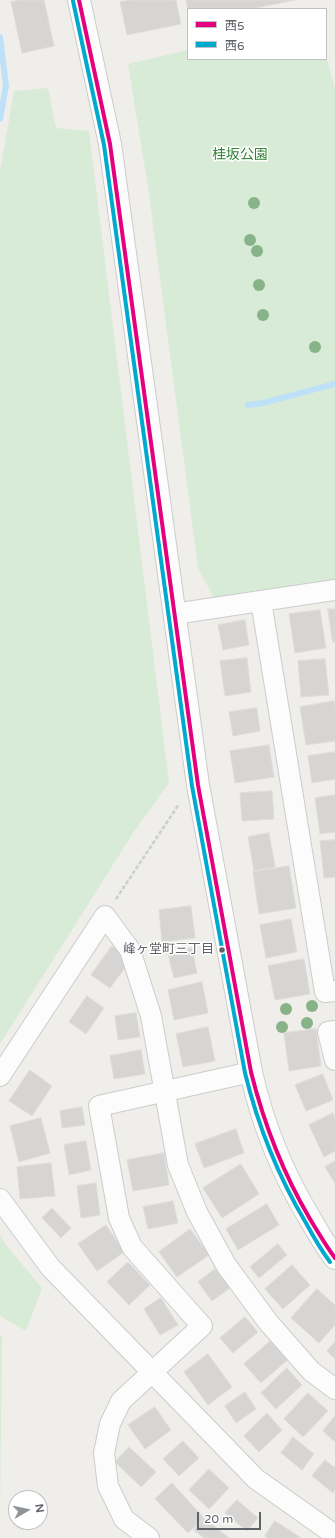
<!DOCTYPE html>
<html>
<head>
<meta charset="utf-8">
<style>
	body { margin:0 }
	#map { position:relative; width:335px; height:1538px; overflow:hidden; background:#efeeea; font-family:"Varela Round","Noto Sans JP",sans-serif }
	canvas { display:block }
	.legend { position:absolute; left:187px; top:8px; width:140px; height:52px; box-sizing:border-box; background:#fff; border:1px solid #bfc1c3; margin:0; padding:5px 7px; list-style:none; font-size:12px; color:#5f6368 }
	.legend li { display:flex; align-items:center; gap:8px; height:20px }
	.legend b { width:20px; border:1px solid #bfc1c3 }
	.north { position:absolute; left:8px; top:1490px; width:40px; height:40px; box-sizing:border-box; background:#fff; border:1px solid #bfc1c3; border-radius:50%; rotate:81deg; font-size:11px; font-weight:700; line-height:16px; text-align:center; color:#5f6368 }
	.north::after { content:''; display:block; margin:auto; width:14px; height:18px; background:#919496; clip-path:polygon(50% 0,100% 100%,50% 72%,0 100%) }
	.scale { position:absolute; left:197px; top:1512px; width:64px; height:18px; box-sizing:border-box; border:2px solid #5f6368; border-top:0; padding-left:5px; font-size:12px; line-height:14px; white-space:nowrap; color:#5f6368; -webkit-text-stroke:3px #fff; paint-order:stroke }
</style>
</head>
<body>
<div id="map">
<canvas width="335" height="1538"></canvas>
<ul class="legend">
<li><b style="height:5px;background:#e5007d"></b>西5</li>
<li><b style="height:5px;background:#00a9ce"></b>西6</li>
</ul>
<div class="north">N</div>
<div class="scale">20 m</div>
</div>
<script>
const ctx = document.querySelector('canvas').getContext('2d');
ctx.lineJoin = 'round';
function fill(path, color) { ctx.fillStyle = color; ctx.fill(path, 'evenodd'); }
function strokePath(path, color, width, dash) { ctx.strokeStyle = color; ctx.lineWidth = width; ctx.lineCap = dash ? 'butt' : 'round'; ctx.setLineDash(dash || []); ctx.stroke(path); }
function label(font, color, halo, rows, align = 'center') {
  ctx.font = font + ' "Varela Round","Noto Sans JP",sans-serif'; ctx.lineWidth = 3; ctx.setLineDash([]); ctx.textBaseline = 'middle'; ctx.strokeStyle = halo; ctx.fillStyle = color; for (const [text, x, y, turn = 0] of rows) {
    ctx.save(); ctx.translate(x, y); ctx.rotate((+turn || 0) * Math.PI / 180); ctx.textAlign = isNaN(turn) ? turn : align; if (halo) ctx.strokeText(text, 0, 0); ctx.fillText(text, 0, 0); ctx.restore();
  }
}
fill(new Path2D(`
	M188 50V59H326V55L335 89V579L214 598 198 568 148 187 128 64Z
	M48 88 56 128 89 131 169 783 133 833 0 1044V171L14 91Z
	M0 1235 6 1245 42 1288 26 1331 0 1316Z
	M0 1335 2 1336 0 1514Z`), '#d8ebd6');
strokePath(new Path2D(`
	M0 37 6 86 0 119
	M248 405 263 403 335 384`), '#bfe0f9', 6);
const building = new Path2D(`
	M21 0H44L54 46 22 53 11 2Z
	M131 0H176L181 24 127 35 120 2Z
	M186 0H295L251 9H188V10Z
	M328 609H335V642H333Z
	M320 610 326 648 295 653 289 614Z
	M245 620 249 645 223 650 218 625Z
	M247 658 251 692 225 696 220 661Z
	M325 659 329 695 301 697 298 661Z
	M334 701 335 710V741L306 745 300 707Z
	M257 708 260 731 233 736 229 712Z
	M269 745 274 777 235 783 230 751Z
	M335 752V779L312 783 308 756Z
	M272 791 274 819 242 821 240 793Z
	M335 795V832L320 834 315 798Z
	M269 833 275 867 254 871 248 837Z
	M335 840V877L324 878 320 841Z
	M289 866 296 908 259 914 253 872Z
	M191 906 195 938 162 942 159 910Z
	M291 919 297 952 266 958 260 925Z
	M112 946 131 960 110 988 91 975Z
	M192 948 197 973 174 978 168 954Z
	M304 959 310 994 275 1000 268 966Z
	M202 982 208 1013 174 1020 168 990Z
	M87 996 104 1008 86 1034 69 1022Z
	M136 1013 140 1037 118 1040 115 1016Z
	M208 1027 215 1061 183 1067 176 1034Z
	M316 1029 321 1066 289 1071 284 1033Z
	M141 1050 145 1074 114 1079 110 1056Z
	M30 1070 52 1086 32 1116 9 1101Z
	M323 1074 333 1100 306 1111 295 1085Z
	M82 1107 85 1125 62 1128 60 1111Z
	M333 1113 335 1118V1151L324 1157 309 1125Z
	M41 1118 50 1153 19 1162 10 1126Z
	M236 1129 244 1153 204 1168 195 1144Z
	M86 1141 91 1170 69 1175 64 1145Z
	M164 1153 169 1185 133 1191 127 1160Z
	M335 1161V1183L325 1167Z
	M51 1163 55 1196 20 1199 17 1167Z
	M241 1164 259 1194 222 1218 203 1188Z
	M96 1183 100 1215 81 1218 77 1186Z
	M173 1201 178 1223 148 1229 143 1207Z
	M267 1204 279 1225 238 1250 226 1229Z
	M52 1208 71 1228 61 1238 42 1218Z
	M106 1225 124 1252 97 1271 78 1244Z
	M190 1229 209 1255 177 1277 159 1252Z
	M278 1244 287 1255 259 1278 250 1267Z
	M128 1262 150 1285 129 1305 107 1282Z
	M292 1265 310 1285 283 1309 265 1289Z
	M215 1269 230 1288 212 1301 198 1282Z
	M317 1289 335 1305V1325L319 1343 291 1318Z
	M161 1298 178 1325 160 1335 144 1309Z
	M245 1317 258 1332 233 1353 220 1338Z
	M275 1337 292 1356 261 1383 244 1364Z
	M335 1342V1359L327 1351Z
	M208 1354 232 1387 208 1405 184 1372Z
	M287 1368 302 1385 276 1409 261 1393Z
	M245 1392 256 1409 236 1423 225 1406Z
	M308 1393 328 1411 303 1437 284 1419Z
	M155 1407 171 1430 145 1449 128 1425Z
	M267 1413 282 1430 259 1452 244 1436Z
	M335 1416V1442L323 1431Z
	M293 1437 314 1454 302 1470 281 1453Z
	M183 1441 199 1458 179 1476 163 1459Z
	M129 1447 156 1472 141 1487 115 1462Z
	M325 1460 335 1468V1489L333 1493 312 1476Z
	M209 1469 229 1488 209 1509 189 1490Z
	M172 1483 204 1518 188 1533 155 1499Z
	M237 1500 258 1518 247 1531 225 1513Z
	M204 1518 229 1538H204L194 1530Z
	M275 1521 300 1537 299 1538H267L265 1536Z`);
fill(building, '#d6d5d3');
strokePath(building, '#deddd9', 1);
const minor = new Path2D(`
	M261 601 325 992 335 991
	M174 614 335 590
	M335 1031 328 1032 335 1060
	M0 1076 105 916 130 950 151 1016 178 1165 197 1212 226 1265 268 1322 311 1371 335 1389
	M0 1199 50 1267 256 1479 335 1535
	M149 1538 124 1519 108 1486 104 1453 110 1424 121 1401 202 1326 132 1247 119 1218 99 1106 251 1072`);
const tertiary = new Path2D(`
	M79 0 110 144 198 785 251 1072C263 1126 283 1175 312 1222 319 1234 326 1247 335 1258`);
strokePath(minor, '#cbcccc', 22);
strokePath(tertiary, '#cbcccc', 24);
strokePath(new Path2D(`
	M116 899 179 804`), '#cacfcc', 2.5, [4, 2]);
strokePath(minor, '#fdfcfc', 20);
strokePath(tertiary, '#fdfcfc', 22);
strokePath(new Path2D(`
	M79 0 110 144 198 785 251 1072C264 1124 283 1173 310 1219 318 1232 326 1246 335 1258`), '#e5007d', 4);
strokePath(new Path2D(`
	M73 1 104 145 192 786 245 1073C258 1126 278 1176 306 1223 313 1236 321 1250 330 1262`), '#00a9ce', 4);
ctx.fillStyle = '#88b388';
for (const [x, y] of [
	[254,203],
	[250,240],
	[257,251],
	[259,285],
	[263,315],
	[315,347],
	[312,1006],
	[286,1009],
	[307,1023],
	[282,1027]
]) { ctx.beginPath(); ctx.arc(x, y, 6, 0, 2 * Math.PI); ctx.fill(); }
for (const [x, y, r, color] of [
	[222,950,3.5,"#5f6368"]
]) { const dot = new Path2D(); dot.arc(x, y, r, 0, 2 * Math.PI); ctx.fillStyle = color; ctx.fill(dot); strokePath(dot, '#fff', 1.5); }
label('13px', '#5f6368', '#fff', [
	["峰ヶ堂町三丁目",214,950]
], 'right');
label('14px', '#348238', '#fff', [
	["桂坂公園",240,155]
]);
</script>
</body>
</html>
